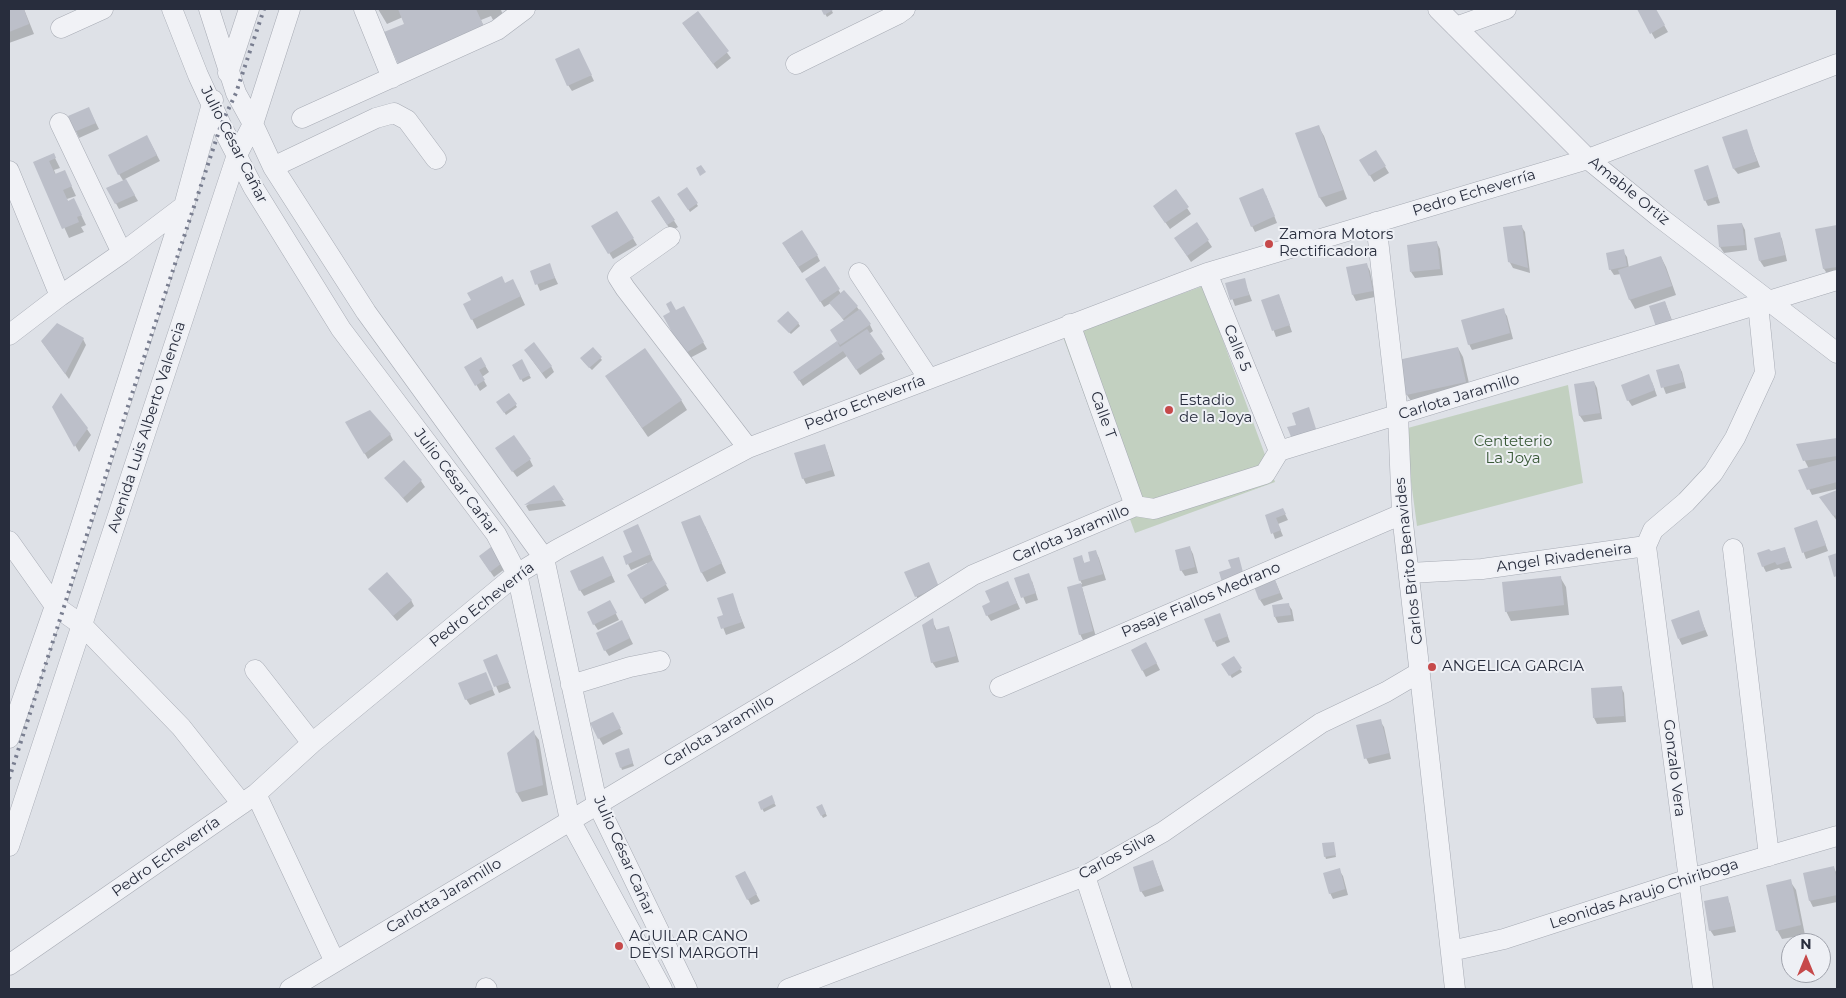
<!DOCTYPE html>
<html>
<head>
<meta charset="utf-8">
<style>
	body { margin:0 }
	#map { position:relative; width:1846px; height:998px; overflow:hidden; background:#dee1e7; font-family:Montserrat,sans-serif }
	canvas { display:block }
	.frame { position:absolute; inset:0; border:10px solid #282d3d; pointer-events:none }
	.north { position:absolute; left:1781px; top:933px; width:50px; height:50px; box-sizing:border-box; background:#eef0f5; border:1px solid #9fa2ab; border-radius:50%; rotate:0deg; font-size:14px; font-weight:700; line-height:20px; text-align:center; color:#282d3d }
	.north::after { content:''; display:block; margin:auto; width:18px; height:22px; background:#c6494a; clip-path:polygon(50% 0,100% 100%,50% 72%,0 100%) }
</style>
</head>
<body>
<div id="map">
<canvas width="1846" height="998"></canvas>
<div class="frame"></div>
<div class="north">N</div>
</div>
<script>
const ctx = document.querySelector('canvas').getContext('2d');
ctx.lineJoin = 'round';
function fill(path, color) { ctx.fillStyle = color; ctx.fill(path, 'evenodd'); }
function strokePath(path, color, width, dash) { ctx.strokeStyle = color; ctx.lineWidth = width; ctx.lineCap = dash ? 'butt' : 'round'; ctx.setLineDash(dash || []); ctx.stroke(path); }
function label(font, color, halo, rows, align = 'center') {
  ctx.font = font + ' Montserrat,sans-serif'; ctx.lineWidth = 4; ctx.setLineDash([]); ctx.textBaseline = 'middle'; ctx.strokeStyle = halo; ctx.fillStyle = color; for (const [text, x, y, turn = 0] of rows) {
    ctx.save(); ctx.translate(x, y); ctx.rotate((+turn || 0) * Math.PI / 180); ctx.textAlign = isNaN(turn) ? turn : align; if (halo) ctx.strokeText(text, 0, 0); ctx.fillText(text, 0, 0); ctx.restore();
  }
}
fill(new Path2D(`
	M1203 286 1275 482 1135 533 1063 337Z
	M1568 385 1583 483 1417 526 1404 429Z`), '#c2d0c0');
fill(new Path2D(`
	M9 9H24L34 34 9 43Z
	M378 9H503L501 10 503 15 493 20 491 16 481 20 491 42 406 24 403 17 387 24Z
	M822 9H831L833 13 827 17Z
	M1638 9H1655L1668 32 1655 39Z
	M697 13 731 58 717 69 683 24Z
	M582 56 594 81 572 91 568 85Z
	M92 115 99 129 79 138 69 117Z
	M1318 126 1324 136 1347 199 1326 207 1320 198 1297 134Z
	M1746 131 1760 167 1738 174 1734 169Z
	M150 142 160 161 125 179 138 201 119 209 108 189 124 182 119 174Z
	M1376 152 1389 173 1374 182 1361 161Z
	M53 154 60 168 54 170 56 175 69 181 76 196 67 199 68 202 74 200 86 225 81 227 84 232 69 238 35 162Z
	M1708 167 1720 203 1708 206 1705 200Z
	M687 189 698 206 690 212 679 194Z
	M1266 195 1277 223 1255 232 1252 226Z
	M659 197 678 227 671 231 656 207Z
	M1187 208 1191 214 1170 229 1158 212Z
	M617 212 637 245 613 259 593 227Z
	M1197 224 1212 247 1191 262 1179 244Z
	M1742 224 1745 230 1747 250 1724 253 1720 247Z
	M1521 226 1525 232 1530 273 1513 268 1509 261Z
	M1837 226V273L1828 275 1824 269 1817 230Z
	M1779 233 1782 239 1787 261 1764 267 1760 261Z
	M1437 243 1440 249 1443 275 1415 278 1411 272Z
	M787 250 817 255 820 261 802 273Z
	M1623 251 1627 257 1629 268 1661 257 1666 267 1676 295 1635 309 1630 300 1621 274 1614 275 1610 269Z
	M549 265 558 284 540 291 532 271Z
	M1367 265 1370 271 1375 297 1356 301 1353 295 1347 268Z
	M824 268 841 294 857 307 870 325 873 331 869 334 885 359 860 375 847 356 803 386 794 372 838 342 845 322 831 303 824 307 810 285Z
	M1244 280 1252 301 1235 306 1227 284Z
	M518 290 525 305 477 329 472 319Z
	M1279 295 1292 332 1276 337 1263 300Z
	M1665 302 1675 328 1661 333Z
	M683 307 707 349 688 359 676 311Z
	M1503 310 1507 316 1513 339 1472 350 1469 344Z
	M780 323H798L800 326 791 334Z
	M83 339 86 345 69 379 42 342Z
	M1458 348 1463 357 1471 392 1413 404 1407 395 1400 360Z
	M593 349 602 360 592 370 583 361Z
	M529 356 551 366 554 372 546 379Z
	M481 359 489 372 482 377 487 386 480 391 466 367Z
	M521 361 531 378 523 382 513 365Z
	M1679 366 1682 372 1686 388 1666 394 1657 371Z
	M606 376 681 400 687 410 648 437Z
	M1594 382 1597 388 1602 419 1584 422 1580 416 1575 385Z
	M1652 382 1657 396 1632 406 1628 400Z
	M509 395 517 407 506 415 498 402Z
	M53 407 87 429 91 435 79 452Z
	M346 422 390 434 393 440 368 459Z
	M1837 439V489L1812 495 1809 489V469L1797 445Z
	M824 445 827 451 835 476 806 484 803 478Z
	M500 454 530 460 533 466 517 477Z
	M386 478 421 481 425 487 407 503Z
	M553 487 566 506 529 511 526 506Z
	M1837 492V521L1821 498Z
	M1283 510 1288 520 1278 524 1283 536 1275 539 1267 516Z
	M1817 522 1828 551 1806 559 1795 529Z
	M682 523 705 526 726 573 707 582 702 573Z
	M641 532 653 560 652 561 669 590 645 604 629 576 647 565V563L631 570 628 564 634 553Z
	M1190 548 1193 554 1198 573 1185 576 1181 570Z
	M1785 549 1792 568 1781 570 1779 568 1766 572 1763 566 1770 552Z
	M1096 552 1099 558 1106 580 1082 587 1096 637 1083 640 1080 634 1068 588 1082 584 1080 580 1081 557 1085 564 1092 562Z
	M480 557 509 566 494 577Z
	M606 563 615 582 584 596 580 590Z
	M906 573 941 593 919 602Z
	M1560 577 1566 587 1569 615 1511 621 1506 611Z
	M1274 578 1283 599 1264 606 1260 600Z
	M1016 579 1032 581 1038 600 1026 604Z
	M370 589 411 600 414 606 397 621Z
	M1011 589 1020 609 991 621 987 615 991 603Z
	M732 595 745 628 726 635 719 617 724 616Z
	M1288 604 1292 610 1294 621 1278 623 1275 617Z
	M613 608 619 620 598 630 594 624Z
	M1698 612 1708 636 1682 645 1679 639Z
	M932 620 937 631 948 627 951 633 959 662 936 668 932 662Z
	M1222 621 1230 642 1217 647 1214 641Z
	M625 628 633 644 609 656 605 650Z
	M1146 643 1160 670 1146 677 1132 650Z
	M1233 657 1242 672 1232 678 1223 664Z
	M485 660 499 662 511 688 499 693Z
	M488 679 495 695 470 705 466 699Z
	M1621 687 1624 693 1626 722 1597 724 1594 718Z
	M612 713 623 734 603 745 591 724Z
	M1380 721 1384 727 1391 759 1369 764 1366 758Z
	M533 732 539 740 548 795 522 802 517 793 508 753Z
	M629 752 634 766 622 770 621 767Z
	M771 797 776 806 764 812 759 803Z
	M822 806 827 816 823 818 818 808Z
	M1333 843 1336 857 1326 859 1325 856Z
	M1153 862 1164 891 1145 897 1141 891Z
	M1834 868 1837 874V902L1813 907 1810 901 1804 874Z
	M1339 870 1343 876 1348 895 1333 899 1330 893Z
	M736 877 748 879 760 901 751 905Z
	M1790 881 1796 890 1805 935 1782 939 1777 930Z
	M1727 898 1730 904 1736 932 1714 936 1710 930Z`), '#0003');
fill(new Path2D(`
	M9 9H24L29 24 9 32Z
	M398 9H476L485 29 399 66 384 32 404 24Z
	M821 9H832L833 10 824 15Z
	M1637 9H1656L1665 25 1650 34Z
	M698 11 729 51 713 64 682 23Z
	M579 48 592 75 567 86 555 59Z
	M89 107 96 123 74 132 68 116Z
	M1319 125 1343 190 1319 198 1295 133Z
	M1747 129 1757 161 1733 169 1722 137Z
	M147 135 157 155 118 175 108 155Z
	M1376 150 1386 166 1369 176 1359 160Z
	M54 153 56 158 49 161 55 174 65 170 72 186 63 190 68 201 74 198 82 215 77 217 79 222 62 229 33 162Z
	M701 165 706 172 700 176 696 168Z
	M1708 165 1718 196 1704 201 1694 170Z
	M126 179 135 195 115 204 106 188Z
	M687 187 698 203 688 210 677 194Z
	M1263 188 1275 216 1251 227 1239 198Z
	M1176 189 1189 207 1165 223 1153 206Z
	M659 196 675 220 667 225 651 201Z
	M617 211 634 238 608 254 591 226Z
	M1197 222 1209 240 1187 256 1174 238Z
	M1742 223 1745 245 1719 247 1717 225Z
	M1522 225 1528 268 1508 262 1503 227Z
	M1837 225V267L1823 269 1815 229Z
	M802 230 818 255 798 267 782 243Z
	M1780 232 1785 255 1759 261 1754 238Z
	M1437 241 1440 269 1410 272 1407 245Z
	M1624 249 1627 266 1609 270 1606 253Z
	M1661 256 1672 286 1629 300 1618 270Z
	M550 263 555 278 535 285 530 271Z
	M1367 263 1373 291 1352 295 1346 267Z
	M825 266 840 289 820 302 805 279Z
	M502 276 505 283 513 279 521 296 471 320 463 304 471 300 467 293Z
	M1245 278 1249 295 1230 300 1225 283Z
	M844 290 858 306 843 319 829 303Z
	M1279 294 1290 325 1272 331 1261 300Z
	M671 301 676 310 684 306 704 342 684 354 663 316 670 312 666 304Z
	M1665 301 1672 322 1656 327 1649 306Z
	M1504 308 1510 333 1468 345 1461 320Z
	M860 309 871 324 840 345 837 341 840 347 867 329 883 352 856 370 843 351 799 381 793 372 837 341 830 330Z
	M788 311 799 323 789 333 777 321Z
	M57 323 84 338 65 374 41 341Z
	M534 342 552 366 542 373 524 350Z
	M593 347 602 357 589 368 580 358Z
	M1458 347 1466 382 1406 395 1398 360Z
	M645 348 682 400 642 428 605 376Z
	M481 357 486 366 479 370 485 380 475 386 464 367Z
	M522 359 530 375 520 380 512 365Z
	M1679 364 1684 382 1661 388 1656 370Z
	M1649 374 1655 390 1627 401 1621 385Z
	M1594 381 1600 413 1579 416 1574 384Z
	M61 393 88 428 74 447 52 407Z
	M509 393 517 404 504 413 496 402Z
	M1309 407 1317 432 1292 439 1287 427 1296 425 1292 413Z
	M370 410 391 434 364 454 345 422Z
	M514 435 531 459 512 472 495 448Z
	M1837 438V456L1803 461 1796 444Z
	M825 444 832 470 802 479 794 453Z
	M404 460 422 480 403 498 384 478Z
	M1837 460V482L1807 490 1798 470Z
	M554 485 564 500 524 505Z
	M1837 490V515L1833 516 1819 497Z
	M1283 508 1286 514 1276 518 1281 530 1271 534 1265 515Z
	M700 515 722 563 701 573 681 522Z
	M1817 520 1826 545 1802 553 1794 528Z
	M638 524 651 554 626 565 623 556 632 552 623 531Z
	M495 544 506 560 490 572 479 556Z
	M1190 546 1195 567 1180 571 1175 550Z
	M1785 547 1789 561 1777 565 1775 562 1762 567 1757 553 1769 549 1771 551Z
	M1096 550 1103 574 1079 581 1073 558 1082 555 1084 563 1090 561 1088 552Z
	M1837 553V576L1834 577 1828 556Z
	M603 556 612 575 579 591 570 571Z
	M1239 557 1244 576 1222 582 1219 572 1231 568 1228 560Z
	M653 560 667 584 641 599 627 575Z
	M929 562 939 587 915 597 904 572Z
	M387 572 412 600 393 616 368 589Z
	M1029 573 1036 593 1021 598 1014 578Z
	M1561 576 1564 605 1505 612 1502 582Z
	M1274 577 1280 593 1259 600 1253 584Z
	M1008 581 1017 603 986 616 982 606 990 602 985 591Z
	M1081 583 1093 631 1079 635 1067 587Z
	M733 593 742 622 721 629 717 617 723 615 717 598Z
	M610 600 617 613 593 625 587 612Z
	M1289 603 1291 615 1274 617 1272 605Z
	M1699 610 1705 630 1678 639 1671 620Z
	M1220 613 1228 636 1213 642 1204 619Z
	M933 618 935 630 949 626 956 656 931 663 922 625Z
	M622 620 630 638 604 651 596 633Z
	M1146 642 1157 663 1142 671 1131 650Z
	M497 654 509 682 494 687 483 660Z
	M1234 656 1242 668 1229 676 1221 664Z
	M486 672 493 689 465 700 458 683Z
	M1622 686 1624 716 1593 718 1591 688Z
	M613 712 621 728 598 739 590 723Z
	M1381 719 1389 753 1364 759 1356 725Z
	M534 730 543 785 516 793 507 753Z
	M629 748 633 763 620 768 615 753Z
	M772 795 775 803 761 810 758 802Z
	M822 804 826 813 821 816 816 807Z
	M1334 842 1336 855 1324 857 1322 843Z
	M1153 860 1161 885 1140 892 1133 867Z
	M1834 866 1837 881V895L1809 901 1803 873Z
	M1340 868 1345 889 1329 894 1323 873Z
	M745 871 757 894 747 900 735 876Z
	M1791 879 1801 925 1776 931 1766 885Z
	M1728 896 1734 926 1709 931 1704 901Z`), '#bcbfc9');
const minor = new Path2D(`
	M172 9 198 75 221 125 253 187 341 329 496 534 517 574 570 820 662 989
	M209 9 236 93 253 124 273 167 366 312 544 558 597 803 687 989
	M364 9 392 78
	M1438 9 1588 159 1658 216 1837 353
	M1456 27 1506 9
	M61 28 103 9
	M796 64 898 14 905 9
	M228 73 249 9
	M302 118 497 30 525 9
	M60 123 122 253
	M273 167 376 118 394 113 407 120 436 159
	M9 171 60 296
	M1376 222 1398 415 1402 514 1455 989
	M670 237 622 271 618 277 625 288 748 448
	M859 273 929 379
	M1207 273 1279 451
	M1070 324 1135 506
	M9 335 60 296 122 253 184 206 213 100
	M9 541 55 606 82 625 181 727 242 804
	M1733 549 1769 856
	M1409 573 1482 569 1646 546
	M255 670 312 743
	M571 685 630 667 660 661
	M1000 687 1402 514
	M9 738 55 606 184 206
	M256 794 335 962
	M9 846 237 155 253 124 290 9
	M1085 876 1122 989
	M1451 951 1504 939 1689 879 1837 836
	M9 965 256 794 312 743 517 574 558 549 748 448 1207 273 1588 159 1837 64
	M486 988 487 989
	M290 989 848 654 973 575 1135 506 1154 509 1265 474 1279 451 1837 280
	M788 989 1085 876 1163 832 1321 723 1386 692 1420 672
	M1703 989 1646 546 1653 530 1686 502 1713 473 1735 438 1765 373 1758 304`);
strokePath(minor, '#a7abb4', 21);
strokePath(minor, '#f1f2f6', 20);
strokePath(new Path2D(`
	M9 779 130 400 221 125 236 93 264 9`), '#797e90', 4, [2.5, 5]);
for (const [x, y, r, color] of [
	[1269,244,5,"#c6494a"],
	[1169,410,5,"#c6494a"],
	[1432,667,5,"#c6494a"],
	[619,946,5,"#c6494a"]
]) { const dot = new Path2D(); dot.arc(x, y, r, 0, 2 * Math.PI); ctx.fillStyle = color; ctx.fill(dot); strokePath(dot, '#eef0f5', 2); }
label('15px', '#282d3d', '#eef0f5', [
	["Julio César Cañar",234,145,63],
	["Amable Ortiz",1629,191,39],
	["Pedro Echeverría",1474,193,-17],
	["Calle 5",1237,348,68],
	["Carlota Jaramillo",1459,397,-17],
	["Pedro Echeverría",865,403,-21],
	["Calle T",1103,415,70],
	["Avenida Luis Alberto Valencia",147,427,-72],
	["Julio César Cañar",456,482,53],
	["Carlota Jaramillo",1071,534,-23],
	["Angel Rivadeneira",1564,558,-8],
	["Carlos Brito Benavides",1409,561,-96],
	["Pasaje Fiallos Medrano",1201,600,-23],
	["Pedro Echeverría",482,605,-38],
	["Carlota Jaramillo",719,731,-31],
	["Gonzalo Vera",1674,768,83],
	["Julio César Cañar",624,856,66],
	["Carlos Silva",1117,856,-28],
	["Pedro Echeverría",166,857,-35],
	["Leonidas Araujo Chiriboga",1644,894,-18],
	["Carlotta Jaramillo",444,896,-31]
]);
label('15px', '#282d3d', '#eef0f5', [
	["Zamora Motors",1279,235],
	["Rectificadora",1279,252],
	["Estadio",1179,401],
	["de la Joya",1179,418],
	["ANGELICA GARCIA",1442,667],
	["AGUILAR CANO",629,937],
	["DEYSI MARGOTH",629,954]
], 'left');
label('15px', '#385836', '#eef0f5', [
	["Centeterio",1513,442],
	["La Joya",1513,459]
]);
</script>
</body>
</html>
